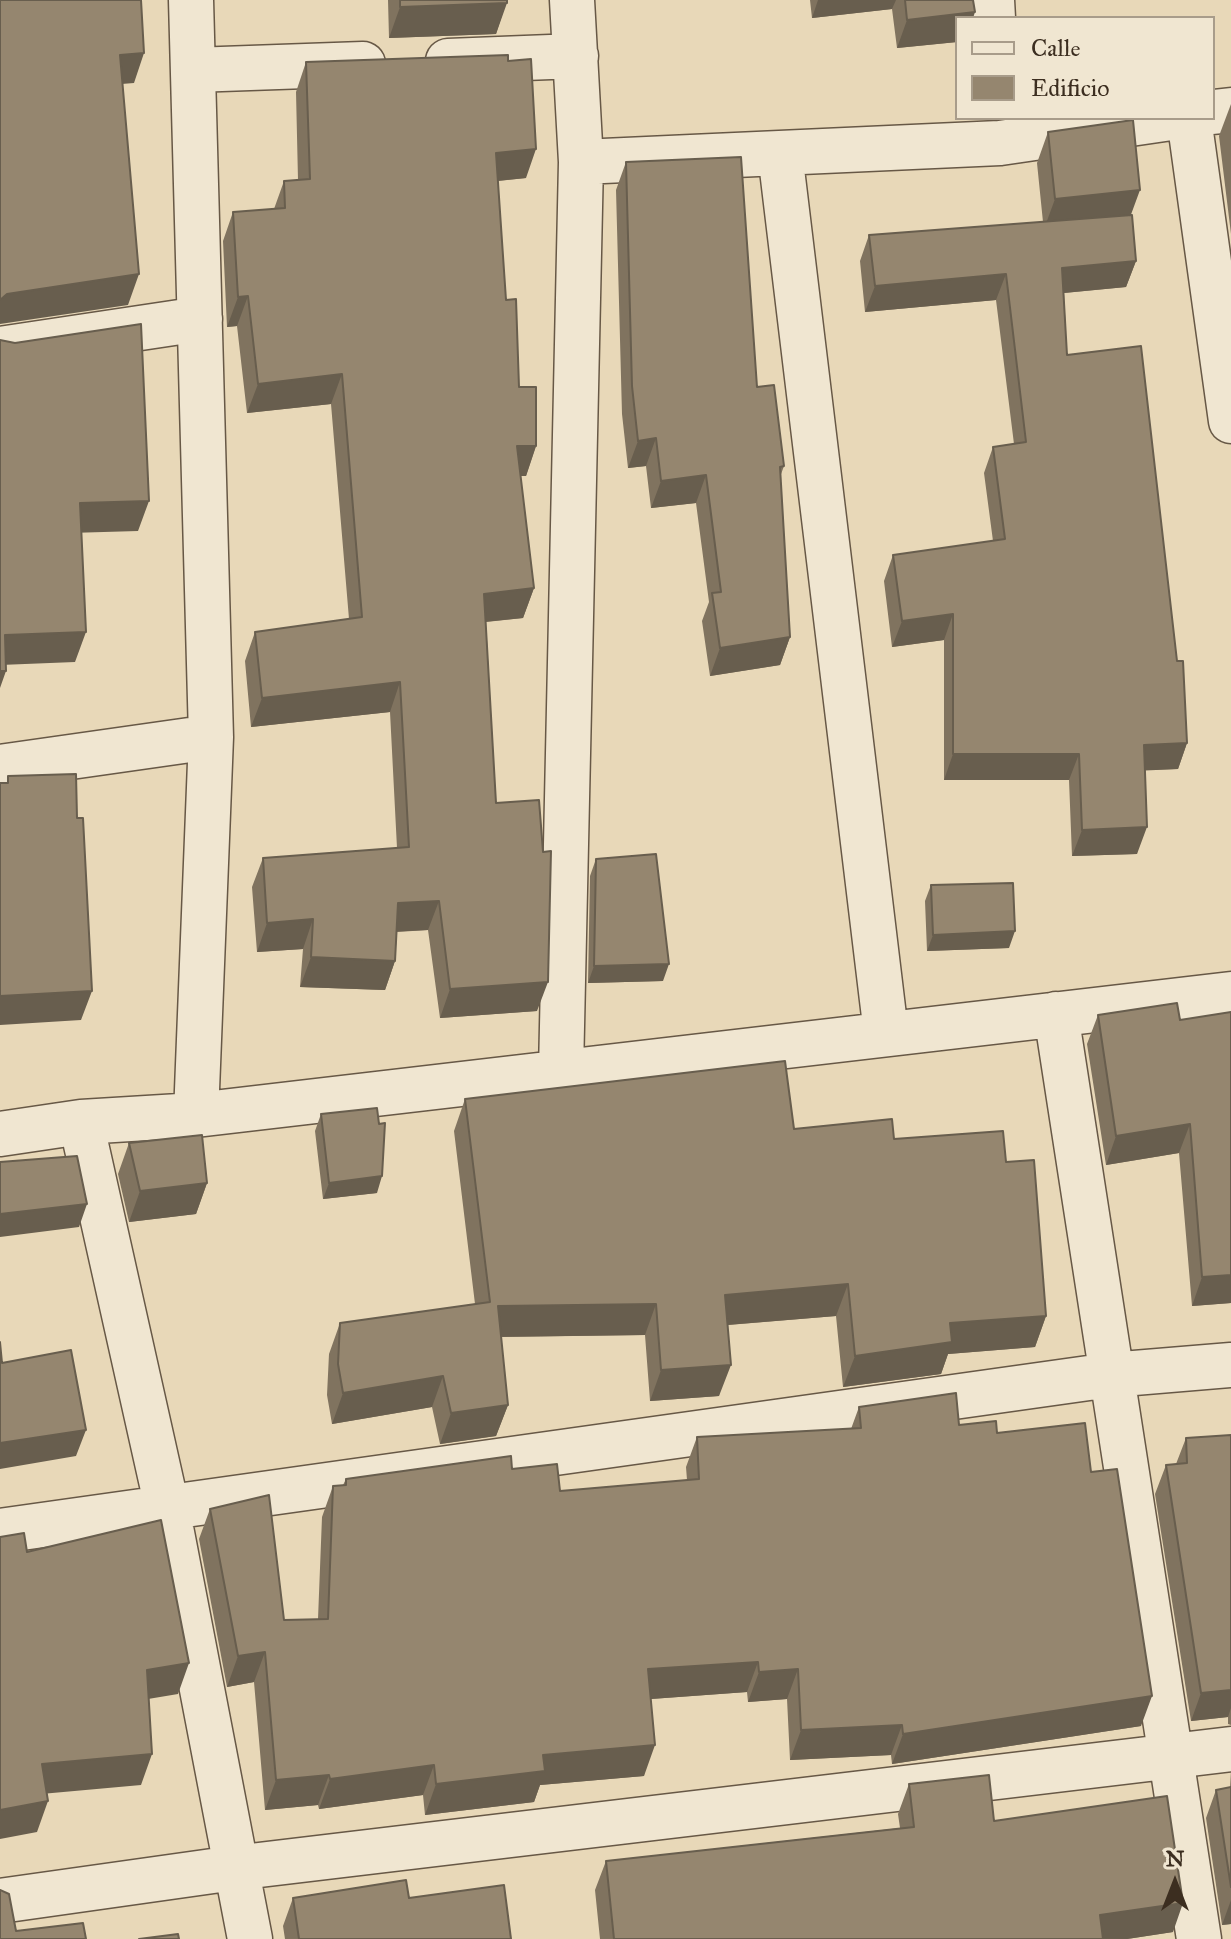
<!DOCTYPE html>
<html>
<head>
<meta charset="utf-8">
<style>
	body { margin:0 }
	#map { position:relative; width:1231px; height:1939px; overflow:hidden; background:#e8d8b8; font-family:"IM FELL Great Primer",serif }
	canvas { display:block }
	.legend { position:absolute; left:955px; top:16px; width:260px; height:104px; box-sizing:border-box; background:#f0e6d1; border:2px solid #a89c8a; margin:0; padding:10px 14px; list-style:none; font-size:24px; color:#3c2e20 }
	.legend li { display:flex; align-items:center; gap:16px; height:40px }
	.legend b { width:40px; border:2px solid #a89c8a }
	.north { position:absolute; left:1135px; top:1843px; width:80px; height:80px; -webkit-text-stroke:6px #f0e6d1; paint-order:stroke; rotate:0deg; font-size:22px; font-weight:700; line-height:32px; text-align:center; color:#3c2e20 }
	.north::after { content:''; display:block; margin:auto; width:28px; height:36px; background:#3c2e20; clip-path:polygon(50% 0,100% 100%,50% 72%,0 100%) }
</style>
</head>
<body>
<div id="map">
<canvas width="1231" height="1939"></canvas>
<ul class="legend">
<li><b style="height:10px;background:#f0e6d1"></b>Calle</li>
<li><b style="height:22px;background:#95866f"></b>Edificio</li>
</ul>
<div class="north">N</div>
</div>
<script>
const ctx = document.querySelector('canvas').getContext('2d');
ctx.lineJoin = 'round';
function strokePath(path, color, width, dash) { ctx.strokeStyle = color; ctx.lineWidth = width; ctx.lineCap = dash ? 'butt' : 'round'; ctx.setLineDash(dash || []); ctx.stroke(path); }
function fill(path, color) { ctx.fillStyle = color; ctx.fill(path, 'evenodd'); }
const minor = new Path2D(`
	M191 0 211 737 196 1115
	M992 0 993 18
	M448 61 576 56
	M193 70 363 64
	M1213 112 1231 110
	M1189 118 1231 421
	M780 153 886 1033
	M581 162 1000 143 1171 118
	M0 349 200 319
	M0 767 211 737
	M1056 1014 1199 1939
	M561 1071 581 162 572 0
	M81 1122 167 1507 250 1939
	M0 1134 81 1122 196 1115 1231 994
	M0 1531 1110 1375 1231 1365
	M0 1901 234 1868 1231 1749`);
strokePath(minor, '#675846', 47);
strokePath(minor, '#f0e6d1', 44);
fill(new Path2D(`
	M388 0H507L496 34 389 38Z
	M810 0H973L957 18V42L897 48 892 9 812 18Z
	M508 61 526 178 498 181 506 300 519 387 536 446 526 476H520L534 588 523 618 486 622 496 803 537 1011 440 1018 428 930 397 932 395 961 385 990 300 987 303 949 257 952 252 887 263 858 397 848 390 712 251 727 245 661 255 632 349 619 331 404 247 413 237 326 227 327 223 241 233 212 274 209 284 181 298 180 296 92 306 62Z
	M1231 104V234L1219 136Z
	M1048 132 1131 215 1136 261 1126 287 1064 293 1067 355 1177 661 1187 743 1178 769 1145 770 1137 854 1072 856 1069 780H944V640L892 647 884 581 893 555 993 541 984 473 993 447 1014 444 996 300 865 312 860 261 869 235 1043 222 1037 163Z
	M626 162 784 466 780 477 790 637 780 665 710 676 702 621 709 602 696 503 651 508 646 466 628 468 622 414 616 190Z
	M596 859 663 981 588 983 590 876Z
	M931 885 1009 948 927 951 925 901Z
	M1177 1003 1231 1303 1192 1306 1179 1153 1106 1165 1087 1044 1098 1015Z
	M465 1099 794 1129 894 1139 1006 1162 1046 1316 1035 1347 948 1354 941 1374 843 1387 836 1316 728 1325 719 1396 650 1401 645 1335 501 1337 508 1405 496 1436 440 1444 432 1407 332 1424 327 1395 329 1354 340 1323 475 1304 454 1131Z
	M321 1114 377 1193 323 1199 315 1131Z
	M129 1143 207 1183 196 1214 129 1222 118 1174Z
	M859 1407 997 1433 1091 1472 1141 1726 892 1764 891 1755 790 1760 787 1699 748 1702 747 1692 651 1699 644 1776 540 1785 534 1802 425 1815 423 1795 319 1809 318 1805 265 1810 254 1682 227 1687 199 1539 210 1509 284 1620 318 1619 322 1517 333 1486 343 1485 346 1479 512 1469 560 1491 687 1480 686 1467 697 1437 851 1429Z
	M1231 1435V1725L1228 1724V1717L1191 1721 1155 1494 1166 1465 1176 1464 1186 1438Z
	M1231 1771V1924L1222 1925 1206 1818 1216 1790 1230 1788Z
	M909 1784 994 1821 1173 1932 1127 1939H600L595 1890 606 1861 900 1828 898 1814Z
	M293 1898H409L511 1939H285L283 1926Z`), '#80735f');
fill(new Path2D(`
	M818 0H896L892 9 812 18Z
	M507 3 496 34 389 38 400 7Z
	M975 12 973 18H957V42L897 48 907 20Z
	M144 53 134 83 109 85 120 55Z
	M536 149 526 178 486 182 496 153Z
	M1140 190 1129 220 1044 229 1055 199Z
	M1136 261 1126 287 1053 294 1062 268Z
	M139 274 128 305 0 324V300L7 294Z
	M1006 274 996 300 865 312 875 286Z
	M248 296 237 326 227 327 238 297Z
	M342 374 331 404 247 413 258 384Z
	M656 438 646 466 628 468 638 441Z
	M517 446H536L526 476H506Z
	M706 475 696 503 651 508 661 481Z
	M149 501 138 531 69 533 80 503Z
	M534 588 523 618 473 623 484 594Z
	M953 614 944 640 892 647 902 621Z
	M86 632 75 662 0 665 5 635Z
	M790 637 780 665 710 676 720 648Z
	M0 671H6L0 688Z
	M400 682 390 712 251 727 262 698Z
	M1187 743 1178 769 1134 771 1144 745Z
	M953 754H1079L1069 780H944Z
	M1147 827 1137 854 1072 856 1082 830Z
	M439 901 428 930 387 932 398 903Z
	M313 919 303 949 257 952 267 923Z
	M1015 931 1009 948 927 951 933 935Z
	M311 957 395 961 385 990 300 987Z
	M669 964 663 981 588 983 594 966Z
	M548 982 537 1011 440 1018 450 989Z
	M92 991 81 1020 0 1025V996Z
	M1190 1124 1179 1153 1106 1165 1116 1136Z
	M382 1176 377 1193 323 1199 329 1183Z
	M207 1183 196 1214 129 1222 140 1191Z
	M87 1204 79 1227 0 1237V1214Z
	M1231 1275V1303L1192 1306 1202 1277Z
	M848 1284 836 1316 714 1326 725 1295Z
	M656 1304 645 1335 487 1337 498 1306Z
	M1046 1316 1035 1347 948 1354 941 1374 843 1387 855 1356 950 1323Z
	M731 1365 719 1396 650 1401 661 1370Z
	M443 1376 432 1407 332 1424 343 1393Z
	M508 1405 496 1436 440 1444 451 1413Z
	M86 1430 76 1456 0 1469V1443Z
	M265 1652 254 1682 227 1687 238 1656Z
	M758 1662 747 1692 637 1700 648 1669Z
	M189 1663 178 1694 136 1701 147 1670Z
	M798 1669 787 1699 748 1702 759 1672Z
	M1231 1690V1708L1228 1717 1191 1721 1201 1693Z
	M1152 1696 1141 1726 892 1764 903 1734Z
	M902 1725 891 1755 790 1760 801 1730Z
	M655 1745 644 1776 540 1785 534 1802 425 1815 436 1784 543 1755Z
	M152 1754 141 1785 30 1795 42 1764Z
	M434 1765 423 1795 319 1809 330 1779Z
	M329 1775 318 1805 265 1810 276 1780Z
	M48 1801 37 1832 0 1839V1810Z
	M1231 1900V1924L1222 1925Z
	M1183 1903 1173 1932 1127 1939H1092L1100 1915Z`), '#685e4e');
const building = new Path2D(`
	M0 0H141L144 53 120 55 139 274 7 294 0 300Z
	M400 0H507V3L400 7Z
	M905 0H973L975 12 907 20Z
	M508 55V61L531 59 536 149 496 153 506 300 516 299 519 387H536V446H517L534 588 484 594 496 803 539 800 543 852 551 851 548 982 450 989 439 901 398 903 395 961 311 957 313 919 267 923 263 858 409 847 400 682 262 698 255 632 362 617 342 374 258 384 248 296 238 297 233 212 285 208 284 181 310 179 306 62Z
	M1133 120 1140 190 1055 199 1048 132Z
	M741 157 757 387 774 385 784 466 780 467 790 637 720 648 712 593 721 592 706 475 661 481 656 438 638 441 632 386 626 162Z
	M1132 215 1136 261 1062 268 1067 355 1141 346 1177 661H1183L1187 743 1144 745 1147 827 1082 830 1079 754H953V614L902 621 893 555 1005 539 993 447 1026 442 1006 274 875 286 869 235Z
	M141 324 149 501 80 503 86 632 5 635 6 671H0V340L15 343Z
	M76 774 77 818H83L92 991 0 996V783H8V776Z
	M656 854 669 964 594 966 596 859Z
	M1013 883 1015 931 933 935 931 885Z
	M1177 1003 1180 1020 1231 1012V1275L1202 1277 1190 1124 1116 1136 1098 1015Z
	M785 1061 794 1129 892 1119 894 1139 1003 1131 1006 1162 1034 1160 1046 1316 950 1323 952 1342 855 1356 848 1284 725 1295 731 1365 661 1370 656 1304 498 1306 508 1405 451 1413 443 1376 343 1393 338 1364 340 1323 490 1302 465 1099Z
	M377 1108 379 1124 385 1123 382 1176 329 1183 321 1114Z
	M202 1135 207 1183 140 1191 129 1143Z
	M77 1156 87 1204 0 1214V1162Z
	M0 1342 2 1363 71 1350 86 1430 0 1443Z
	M956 1393 959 1425 996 1421 997 1433 1085 1423 1091 1472 1117 1469 1152 1696 903 1734 902 1725 801 1730 798 1669 759 1672 758 1662 648 1669 655 1745 543 1755 545 1771 436 1784 434 1765 330 1779 329 1775 276 1780 265 1652 238 1656 210 1509 269 1495 284 1620 328 1619 333 1486 346 1485V1479L511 1456 512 1469 557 1464 560 1491 699 1479 697 1437 861 1428 859 1407Z
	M1231 1435V1690L1201 1693 1166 1465 1187 1463 1186 1438Z
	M161 1520 189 1663 147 1670 152 1754 42 1764 48 1801 0 1810V1537L24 1533 27 1552Z
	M989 1775 994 1821 1167 1796 1183 1903 1100 1915 1103 1939H614L606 1861 914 1827 909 1784Z
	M1231 1787V1887L1216 1790Z
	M406 1880 409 1898 504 1885 511 1939H299L293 1898Z
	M0 1890 9 1894 16 1931 83 1923 86 1939H0Z
	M178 1934 179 1939H139Z`);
fill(building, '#95866f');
strokePath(building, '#685e4e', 2);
</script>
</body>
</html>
